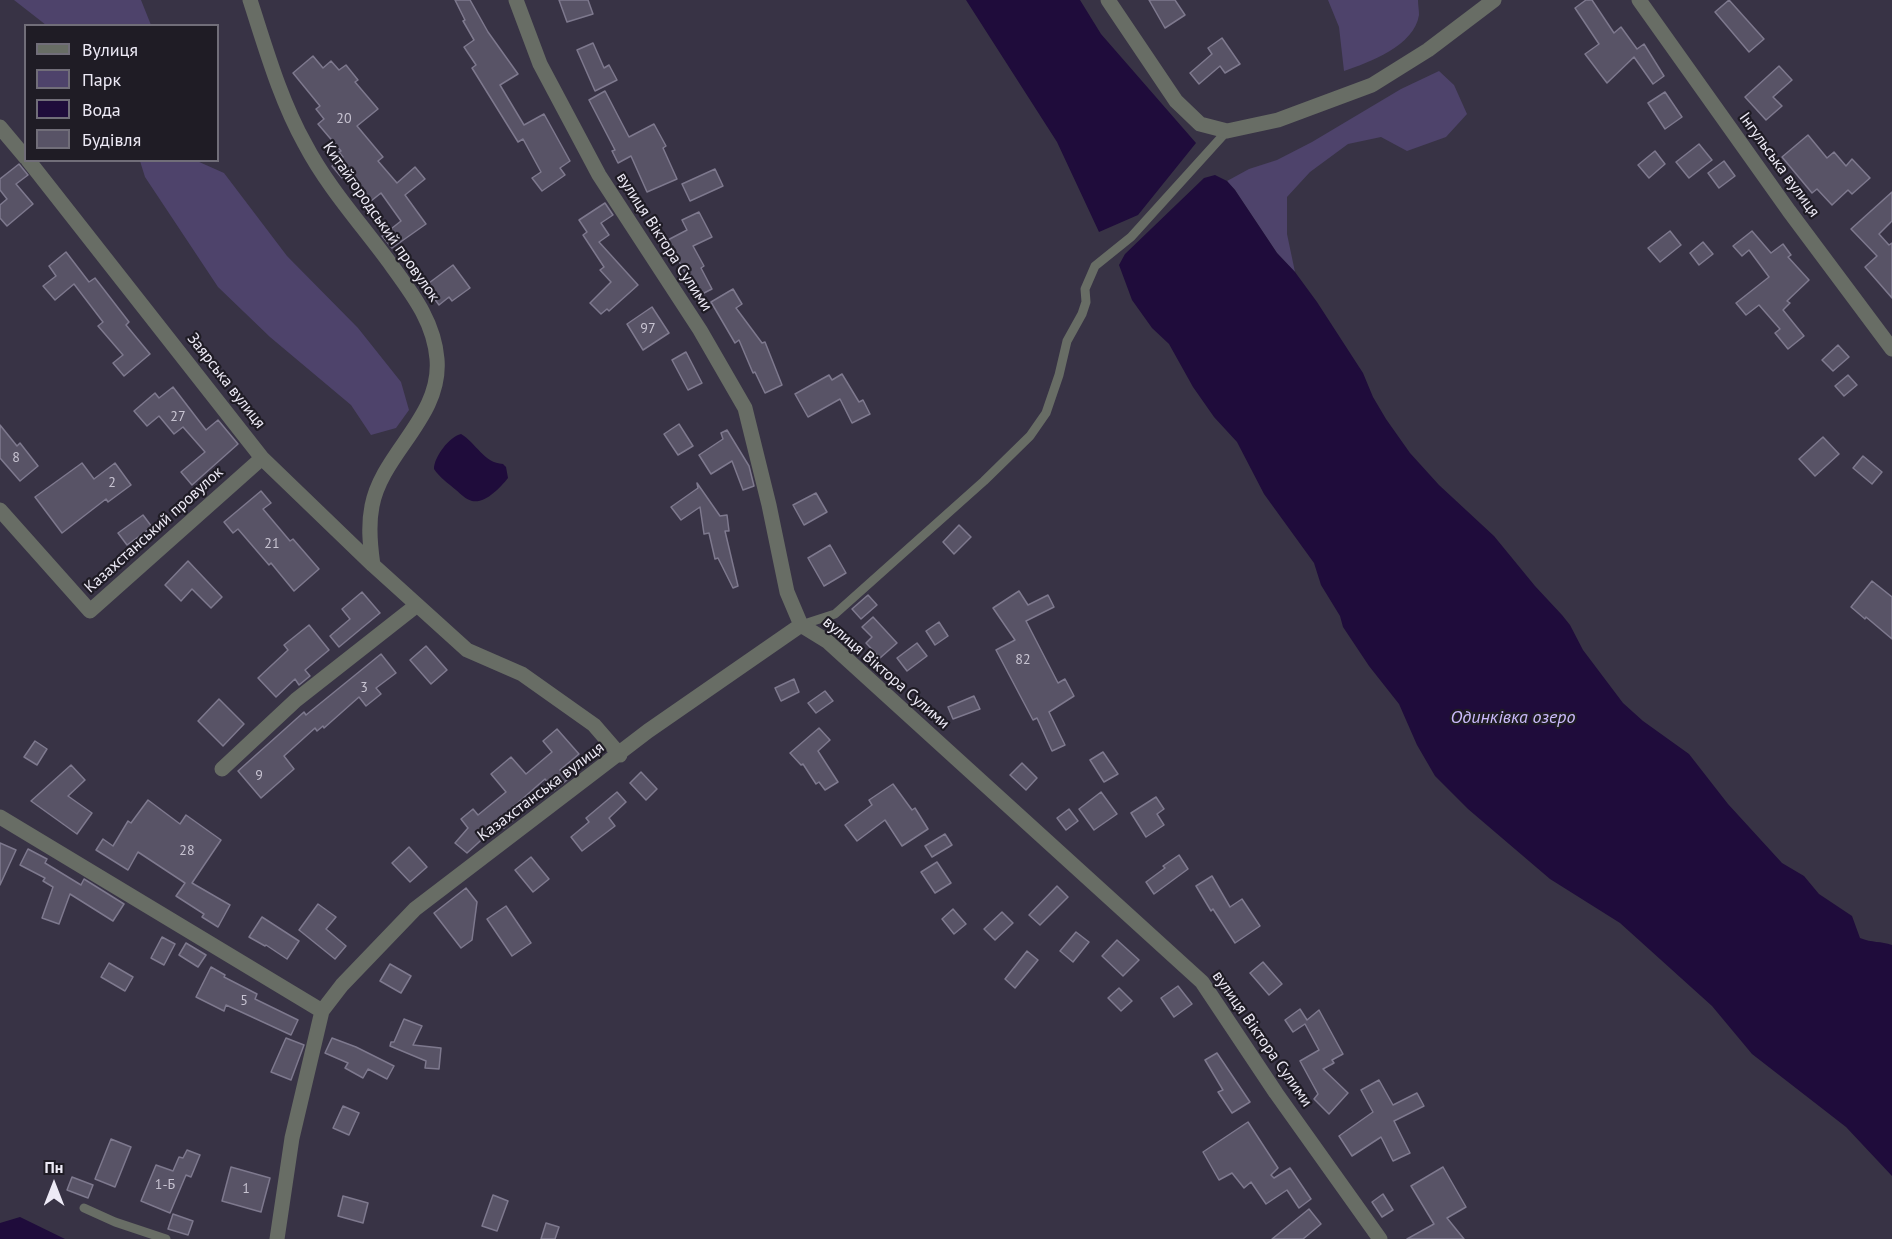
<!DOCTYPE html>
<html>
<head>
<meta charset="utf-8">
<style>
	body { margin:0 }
	#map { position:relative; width:1892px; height:1239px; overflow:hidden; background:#383345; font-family:"PT Sans",sans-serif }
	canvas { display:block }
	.legend { position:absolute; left:24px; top:24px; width:195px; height:138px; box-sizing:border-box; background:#1f1c25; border:2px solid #716e79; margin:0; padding:8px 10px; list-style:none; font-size:18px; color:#edeaf6 }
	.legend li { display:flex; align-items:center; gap:12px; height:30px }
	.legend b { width:30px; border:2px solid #716e79 }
	.north { position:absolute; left:24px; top:1155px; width:60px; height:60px; -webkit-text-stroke:4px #1f1c25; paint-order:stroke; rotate:0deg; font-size:16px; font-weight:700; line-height:24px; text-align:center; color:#edeaf6 }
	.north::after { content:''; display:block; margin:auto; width:21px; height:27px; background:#edeaf6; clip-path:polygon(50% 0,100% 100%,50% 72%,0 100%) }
</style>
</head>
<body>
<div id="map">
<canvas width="1892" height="1239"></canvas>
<ul class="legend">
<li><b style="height:8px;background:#686d65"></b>Вулиця</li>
<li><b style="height:16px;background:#4e436b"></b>Парк</li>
<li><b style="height:16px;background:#1f0c3b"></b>Вода</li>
<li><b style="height:16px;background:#585366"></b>Будівля</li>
</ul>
<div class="north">Пн</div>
</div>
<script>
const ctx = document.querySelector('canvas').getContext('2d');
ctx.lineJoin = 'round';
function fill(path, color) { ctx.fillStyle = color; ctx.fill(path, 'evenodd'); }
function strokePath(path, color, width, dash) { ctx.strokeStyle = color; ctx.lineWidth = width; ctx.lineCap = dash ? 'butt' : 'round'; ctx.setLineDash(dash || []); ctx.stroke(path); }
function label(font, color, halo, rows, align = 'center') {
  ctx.font = font + ' "PT Sans",sans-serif'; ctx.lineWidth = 4.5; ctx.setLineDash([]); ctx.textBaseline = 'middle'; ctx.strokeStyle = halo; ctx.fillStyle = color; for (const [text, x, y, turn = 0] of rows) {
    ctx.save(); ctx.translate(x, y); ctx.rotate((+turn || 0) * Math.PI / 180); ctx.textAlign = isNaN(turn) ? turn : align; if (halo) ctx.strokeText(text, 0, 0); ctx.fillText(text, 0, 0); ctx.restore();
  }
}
fill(new Path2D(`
	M14 0H141L151 25H46Z
	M1328 0H1418C1418 5 1419 10 1419 15 1414 46 1370 62 1344 71L1339 27Z
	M1439 71 1454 85 1467 114 1446 137 1407 151 1381 137 1348 144 1310 172 1287 197V234L1295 272 1277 253 1235 190 1227 181 1249 169 1277 160 1312 142 1401 89Z
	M140 161H197L224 173 287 256 358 328 401 382 409 410 396 428 371 435 351 405 270 337 218 287 145 177Z`), '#4e436b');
fill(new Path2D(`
	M966 0H1080L1101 34 1196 143 1138 215 1099 232 1057 142Z
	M1215 175 1227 181 1235 190 1277 253 1295 272 1317 302 1363 373 1373 397 1386 419 1410 453 1439 485 1494 536 1535 586 1562 615 1570 625 1583 650 1623 703 1643 721 1689 754 1728 804 1782 863 1804 876 1819 894 1852 916 1860 938C1872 943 1881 941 1892 945V1176L1846 1127 1752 1054 1712 1006 1620 923 1550 879 1468 809 1435 776 1417 745 1399 704 1369 666 1343 627 1340 616 1321 585 1314 563 1264 494 1237 442 1214 417 1193 387 1169 344 1152 328 1132 300 1119 265 1125 254 1204 178Z
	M461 434C476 443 484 463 503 464L506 467 508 478C500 488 485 504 472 501 465 499 461 494 456 490 448 483 440 478 434 469 434 457 449 437 461 434Z
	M20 1217 65 1239H0V1223Z`), '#1f0c3b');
const building = new Path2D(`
	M455 0H470L488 32 518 74 500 85 524 125 544 114 570 161 560 168 565 175 542 191 532 178 541 172 523 139 518 142 472 68 476 65 464 47 474 40 463 21 465 20Z
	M559 0H588L593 14 567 22Z
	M1149 0H1175L1185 15 1165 28Z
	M1586 0H1592L1614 33 1621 27 1637 49 1644 44 1664 76 1653 84 1634 57 1607 83 1585 54 1599 44 1575 8Z
	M1729 0 1764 39 1749 52 1715 12Z
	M1222 38 1240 64 1225 73 1220 66 1199 84 1190 73 1212 54 1208 48Z
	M593 43 604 68 609 65 617 80 595 91 577 50Z
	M313 56 323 68 331 61 339 70 346 65 358 80 355 82 378 109 357 126 383 157 378 161 397 183 415 167 425 179 405 195 426 224 392 248 382 236 401 221 381 193 371 201 347 173 342 178 332 166 343 157 339 152 341 151 318 124 324 119 316 109 320 106 293 73Z
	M1779 66 1792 80 1773 97 1782 106 1766 120 1745 97Z
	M605 91 629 137 654 124 666 146 663 148 677 179 647 192 631 156 618 163 612 151 615 150 589 100Z
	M1665 92 1682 117 1665 129 1648 103Z
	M1808 135 1827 158 1834 152 1846 166 1852 159 1870 178 1852 194 1848 190 1832 205 1817 189 1812 193 1782 157Z
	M1699 144 1712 160 1689 178 1676 162Z
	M1655 151 1665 164 1649 178 1638 165Z
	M1724 161 1735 176 1719 188 1708 173Z
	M19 164 28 175 16 184 33 204 7 226 0 218V205L7 199 0 190V179Z
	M715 169 723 186 690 201 682 184Z
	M1892 192V221L1879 234 1889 245 1892 243V298L1865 267 1877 256 1851 229Z
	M605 203 613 215 601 223 609 235 599 242 638 285 609 311 607 309 601 314 590 303 611 282 600 270 604 267 583 235 587 232 579 220Z
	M699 212 712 237 693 246 704 266 701 268 712 289 698 296 676 256 672 258 664 242 687 230 682 220Z
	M1670 231 1681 245 1660 262 1648 248Z
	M1752 231 1771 253 1783 244 1791 255 1788 257 1809 280 1787 301 1790 303 1783 310 1804 336 1788 349 1775 333 1780 329 1759 305 1746 315 1736 303 1769 277 1749 250 1742 256 1733 246Z
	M1703 242 1713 254 1699 265 1690 253Z
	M66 252 89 282 95 278 129 322 126 325 150 354 124 376 113 363 123 355 98 326 103 322 74 284 55 300 43 286 56 276 49 266Z
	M453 265 470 288 452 301 449 297 439 305 425 286Z
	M733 289 742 304 736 308 762 343 765 342 782 385 765 393 755 372 753 373 739 340 735 343 711 302Z
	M652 307 669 333 643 350 627 324Z
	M1838 345 1849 357 1833 371 1822 360Z
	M686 352 702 383 688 390 672 360Z
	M842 374 859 402 863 400 870 414 852 423 840 399 808 417 795 394 829 375 832 380Z
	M1848 375 1857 385 1844 396 1835 386Z
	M173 387 206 430 218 420 238 444 192 485 181 472 205 452 183 427 174 434 159 416 147 426 134 411 155 393 159 398Z
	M679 424 693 446 678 455 664 434Z
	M0 425 17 446 20 443 38 466 20 481 0 458Z
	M727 430 749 466 754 486 743 490 732 461 711 474 699 455 723 439 721 433Z
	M1823 437 1839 454 1815 476 1799 459Z
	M1863 456 1882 472 1872 484 1853 468Z
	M82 463 94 479 115 463 131 485 108 502 106 499 62 533 35 497Z
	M697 483 720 516 727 515 729 531H725L738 586 733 588 718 558 715 559 709 533 704 534 700 507 681 520 671 507 698 488Z
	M261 491 271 503 263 509 290 541 293 539 319 569 294 591 271 563 269 565 238 529 233 533 224 522Z
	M816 493 827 512 804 525 793 505Z
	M143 515 152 527 127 545 118 533Z
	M959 525 971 537 954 554 943 542Z
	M830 545 846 573 824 586 808 558Z
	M188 561 222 597 211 608 192 589 181 601 165 585Z
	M1872 581 1892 597V639L1866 617 1865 619 1851 607Z
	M1019 591 1028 605 1048 595 1054 607 1026 621 1058 683 1065 679 1074 696 1049 712 1065 745 1052 751 1037 718 1033 720 996 650 1015 640 993 608Z
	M362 592 380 613 339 647 330 636 350 619 342 609Z
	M868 595 877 605 861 619 852 609Z
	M873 617 897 643 880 658 866 643 872 637 862 627Z
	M939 622 948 636 935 645 926 631Z
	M309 625 329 650 305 670 310 676 299 685 295 679 276 697 258 678 288 650 284 645Z
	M917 643 927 656 907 671 897 658Z
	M426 646 447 670 431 684 410 660Z
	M381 654 396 673 376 688 381 694 366 706 359 697 324 728 323 726 317 731 315 728 284 756 294 769 261 798 238 771 304 712 306 715Z
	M794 679 799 692 781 701 775 688Z
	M825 691 833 701 816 713 808 703Z
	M974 696 980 709 953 719 948 707Z
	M219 699 244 724 223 746 198 721Z
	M819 728 830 740 818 751 838 782 825 790 819 782 816 784 803 764 801 765 790 753Z
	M557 729 579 754 560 770 567 780 554 790 545 779 512 808 518 816 504 828 500 823 467 853 455 843 468 828 461 819 473 809 478 815 506 792 491 774 511 757 526 774 552 752 543 741Z
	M35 741 47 749 37 765 24 757Z
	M1103 752 1118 774 1104 782 1090 760Z
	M1022 763 1037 778 1026 790 1010 775Z
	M71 765 85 780 68 796 92 813 77 834 31 801Z
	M641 772 657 789 646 800 630 783Z
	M893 784 912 810 915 808 928 829 902 846 885 820 857 841 845 825 872 805 869 800Z
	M617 792 626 802 609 818 615 826 582 851 571 837 589 822 586 818Z
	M1101 792 1117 814 1094 830 1079 809Z
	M1156 797 1164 809 1157 814 1164 825 1146 837 1131 813Z
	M148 800 180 824 186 815 221 840 192 883 230 905 218 927 202 917 204 914 176 896 185 883 138 852 128 870 96 850 103 839 113 846 128 821 131 823Z
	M1069 809 1078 821 1066 830 1057 818Z
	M945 834 952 845 932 857 925 846Z
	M0 843 16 850 0 885Z
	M409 847 427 867 410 882 392 863Z
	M28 849 47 859 45 863 81 885 84 879 124 904 113 921 70 894 59 924 42 918 53 887 43 881 45 878 20 865Z
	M1179 855 1188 869 1154 894 1146 882 1165 868 1163 866Z
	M531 857 549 879 533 892 515 870Z
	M937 862 951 883 935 893 921 872Z
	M1212 876 1230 907 1242 899 1260 926 1235 943 1213 909 1211 911 1196 886Z
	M1057 886 1068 897 1040 925 1029 915Z
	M466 888 477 902 472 940 461 948 434 913Z
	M318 904 336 917 326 929 346 946 335 959 299 930Z
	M506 906 531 943 512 956 487 919Z
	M953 909 966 924 954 934 942 919Z
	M1002 912 1013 923 995 940 984 929Z
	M262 917 299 941 287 959 266 945 265 946 249 937Z
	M1076 932 1089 942 1073 962 1060 951Z
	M162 937 175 944 164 965 151 958Z
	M1117 940 1139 960 1123 976 1102 956Z
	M186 943 206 955 198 967 179 955Z
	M1027 951 1038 960 1015 988 1005 979Z
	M1263 962 1282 984 1269 995 1250 973Z
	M109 963 133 977 125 991 101 977Z
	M390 964 411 976 401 993 380 981Z
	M211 967 225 975 224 977 257 994 255 999 298 1020 291 1035 226 1005 224 1011 196 997Z
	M1178 986 1192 1004 1174 1017 1161 998Z
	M1119 988 1132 1001 1121 1011 1108 998Z
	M1300 1009 1307 1020 1319 1010 1343 1054 1332 1060 1334 1063 1323 1069 1348 1093 1329 1114 1314 1099 1318 1094 1300 1061 1319 1050 1305 1024 1293 1032 1285 1020Z
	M404 1019 422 1026 413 1045 441 1048 439 1069 425 1068 426 1061 390 1046 391 1042H394Z
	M286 1038 304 1045 291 1080 271 1072Z
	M332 1038 356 1047 394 1066 387 1079 368 1069 363 1078 345 1068 348 1063 325 1053Z
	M1217 1053 1250 1102 1232 1113 1218 1092 1223 1090 1205 1060Z
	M1379 1080 1393 1105 1417 1093 1424 1106 1394 1121 1410 1153 1393 1161 1381 1137 1352 1156 1339 1136 1373 1112 1361 1090Z
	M343 1106 359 1113 349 1135 333 1128Z
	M1248 1122 1278 1168 1271 1175 1274 1178 1290 1168 1311 1199 1299 1208 1287 1190 1266 1204 1251 1182 1244 1188 1232 1173 1219 1180 1203 1152Z
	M111 1139 131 1147 115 1187 95 1179Z
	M187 1150 200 1155 191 1177 186 1175 170 1213 141 1201 156 1165 173 1171 179 1157 183 1158Z
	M231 1167 270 1178 261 1212 222 1201Z
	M1443 1167 1466 1207 1447 1218 1464 1239H1407L1434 1224 1411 1186Z
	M72 1177 93 1185 88 1198 67 1190Z
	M1383 1194 1393 1210 1382 1217 1372 1202Z
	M493 1195 508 1201 497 1231 482 1226Z
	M343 1196 368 1203 363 1223 338 1216Z
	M1309 1209 1321 1224 1303 1239H1272Z
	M173 1214 193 1221 188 1235 168 1229Z
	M546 1223 559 1227 555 1239H541Z`);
fill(building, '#585366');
strokePath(building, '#7e798e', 1.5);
strokePath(new Path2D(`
	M801 625 835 614 984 481 1030 436 1046 413 1059 375 1067 341 1082 314 1086 302 1085 289 1095 266 1131 237 1227 131
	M84 1208 115 1222 166 1239`), '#686d65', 9);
strokePath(new Path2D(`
	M250 0C266 49 280 99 305 144 328 188 363 226 392 266 413 295 434 322 437 359 442 417 382 453 372 506 368 526 370 545 373 565
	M516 0 540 64 599 175 700 330 745 408 769 505 787 592 801 625 827 641 1202 982 1276 1093 1380 1239
	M1108 0 1176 101 1200 124 1227 131 1278 120 1372 85 1428 50 1494 0
	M1639 0 1789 211 1892 349
	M0 127 26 158
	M28 160 262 458 373 565 467 650 522 674 594 725 620 755
	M0 510 90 611 262 458
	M222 769 296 700 417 605
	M0 817 322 1011 292 1138 277 1239
	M322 1011 342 985 415 909 648 731 801 625`), '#686d65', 15);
label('14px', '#c8c4d2', null, [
	["20",344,119],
	["97",648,329],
	["27",178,417],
	["8",16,458],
	["2",112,483],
	["21",272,544],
	["82",1023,660],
	["3",364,688],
	["9",259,776],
	["28",187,851],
	["5",244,1001],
	["1-Б",165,1185],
	["1",246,1189]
]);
label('16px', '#edeaf6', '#1f1c25', [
	["Інгульська вулиця",1779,165,54],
	["Китайгородський провулок",381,222,55],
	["вулиця Віктора Сулими",664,242,57],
	["Заярська вулиця",226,381,52],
	["Казахстанський провулок",154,530,-42],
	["вулиця Віктора Сулими",886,673,41],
	["Казахстанська вулиця",541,792,-37],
	["вулиця Віктора Сулими",1262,1039,55]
]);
label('italic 18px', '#cdbcfd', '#1f1c25', [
	["Одинківка озеро",1513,718]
]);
</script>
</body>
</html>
